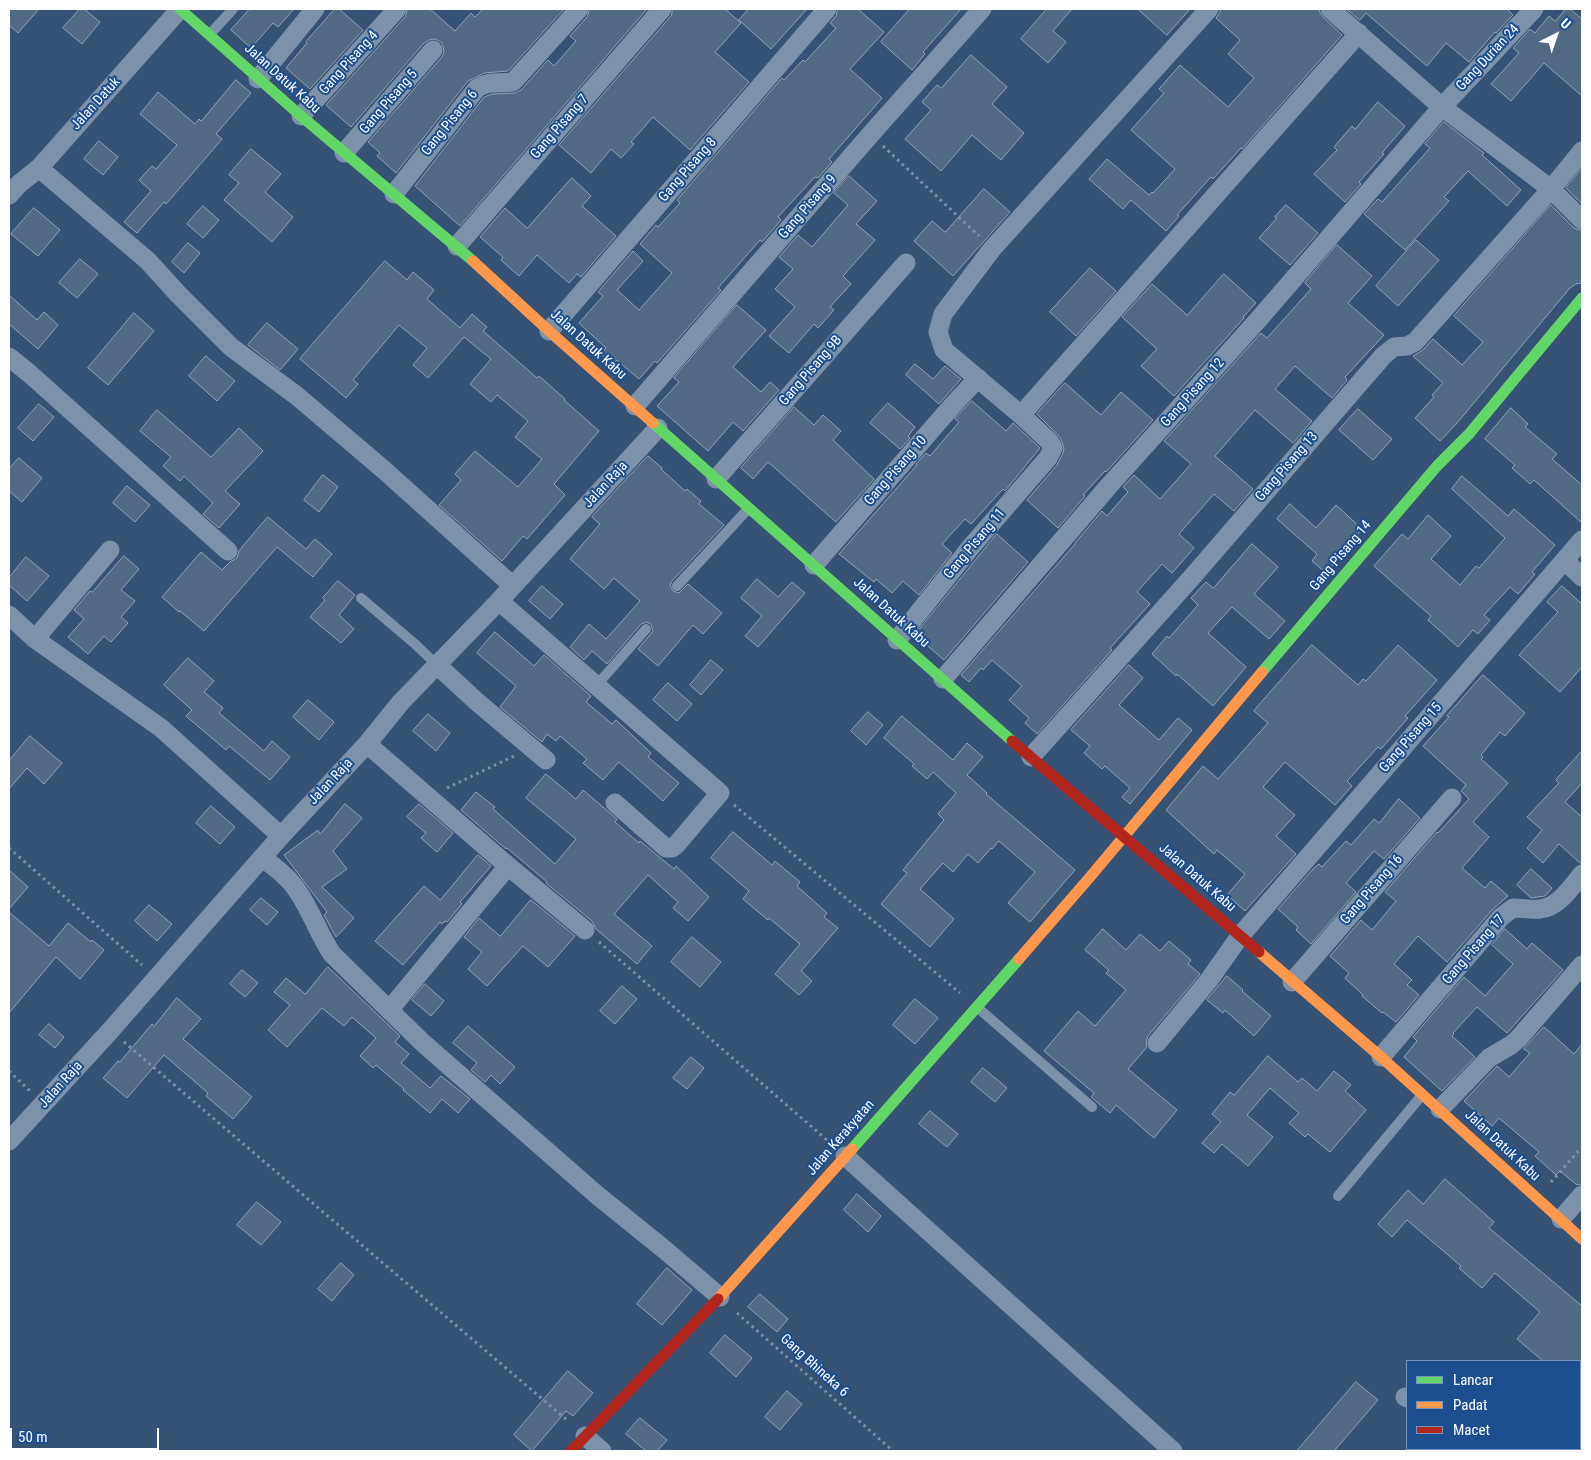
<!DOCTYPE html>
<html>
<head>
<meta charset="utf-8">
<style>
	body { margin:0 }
	#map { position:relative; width:1591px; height:1460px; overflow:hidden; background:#365274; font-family:"Roboto Condensed",sans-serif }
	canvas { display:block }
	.frame { position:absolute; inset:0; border:10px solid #fff; pointer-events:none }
	.legend { position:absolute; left:1406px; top:1360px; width:175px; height:90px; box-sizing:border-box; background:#1b4f8f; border:1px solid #7695bc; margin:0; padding:6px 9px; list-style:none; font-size:15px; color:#fff }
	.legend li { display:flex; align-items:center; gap:10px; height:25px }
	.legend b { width:25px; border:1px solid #7695bc }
	.north { position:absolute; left:1531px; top:10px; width:50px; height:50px; -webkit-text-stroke:4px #1b4f8f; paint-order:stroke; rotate:41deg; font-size:14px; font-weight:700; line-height:20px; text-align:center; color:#fff }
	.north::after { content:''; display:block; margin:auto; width:18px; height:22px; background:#fff; clip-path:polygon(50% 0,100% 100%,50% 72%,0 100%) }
	.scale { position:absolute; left:10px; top:1428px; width:149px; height:22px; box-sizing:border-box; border:2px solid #fff; border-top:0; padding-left:6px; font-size:15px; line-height:18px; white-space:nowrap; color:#fff; -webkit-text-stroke:4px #1b4f8f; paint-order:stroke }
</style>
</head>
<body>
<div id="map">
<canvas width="1591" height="1460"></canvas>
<div class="frame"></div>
<ul class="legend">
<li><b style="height:6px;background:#63d668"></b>Lancar</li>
<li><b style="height:6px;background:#ff974d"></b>Padat</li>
<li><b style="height:6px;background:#b3261e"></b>Macet</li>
</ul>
<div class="north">U</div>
<div class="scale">50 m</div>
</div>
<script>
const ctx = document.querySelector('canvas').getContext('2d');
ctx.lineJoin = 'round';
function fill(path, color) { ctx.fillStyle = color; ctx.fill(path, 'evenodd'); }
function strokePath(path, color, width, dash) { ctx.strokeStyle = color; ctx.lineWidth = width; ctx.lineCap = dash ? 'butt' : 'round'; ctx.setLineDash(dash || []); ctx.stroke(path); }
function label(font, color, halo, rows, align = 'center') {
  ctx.font = font + ' "Roboto Condensed",sans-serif'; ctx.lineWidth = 4; ctx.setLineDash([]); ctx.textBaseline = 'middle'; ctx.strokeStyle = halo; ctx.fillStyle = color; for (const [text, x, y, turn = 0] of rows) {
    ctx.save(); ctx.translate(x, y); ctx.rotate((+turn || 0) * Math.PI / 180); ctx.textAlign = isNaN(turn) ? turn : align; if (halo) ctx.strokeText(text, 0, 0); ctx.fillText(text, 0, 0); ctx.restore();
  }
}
const building = new Path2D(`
	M9 9H39L18 33 9 25Z
	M80 9H84L100 22 82 44 63 28Z
	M250 9H294L278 27 273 23 251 48 231 30Z
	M335 9H339L363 30 310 89 286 68 307 43 306 42Z
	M408 9H430L455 31 471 13 475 17 483 9H564L508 71 484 73 468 81 396 173 377 156 380 153 368 142 442 57 444 52 443 46 441 42 435 39 429 40 424 43 351 127 326 105 405 17Z
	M590 9H647L460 226 415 186 484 97 492 94 515 93 521 90 548 60 554 66 576 41 570 36 587 17Z
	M673 9H725L741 23 715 52 749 82 690 150 653 117 631 142 634 144 621 158 611 149 591 173 559 145 671 16Z
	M749 9H807L771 49 739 20Z
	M838 9H858L884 32 850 69 882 98 829 159 832 162 818 178 816 177 814 178 778 217 781 220 762 242 760 240 718 288 721 290 657 363 655 361 639 379 617 360 613 364 601 354 606 348 579 323 603 296 598 292 633 251 643 261 617 290 639 310 672 273 640 244 656 225 658 227 680 203 677 200 782 78 784 80 803 60 805 62 836 28 830 23 836 16Z
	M910 9H961L923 52 925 54 912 70 881 42Z
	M1047 9H1072L1053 31 1066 42 1048 63 1021 39Z
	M1138 9H1190L1167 35Z
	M1220 9H1319L1320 13 1323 17 1342 35 1242 149 1241 148 1213 179 1211 177 1177 215 1179 216 1166 231 1131 200 1123 209 1089 179 1107 159 1149 195 1152 192 1153 193 1175 169 1131 130 1164 93 1159 89 1180 65 1228 107 1254 78 1228 54 1240 40 1216 18 1220 12Z
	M1347 9H1507L1513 15 1496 33 1495 32 1469 62 1446 43 1427 66 1366 13 1360 20Z
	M1566 9H1570L1582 19V96L1544 63 1511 101 1491 84 1519 53 1513 48 1530 29 1535 33 1549 16 1555 21Z
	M971 55 1007 87 992 104 1024 133 1001 160 972 135 941 171 905 139 931 110 922 102 937 85 941 88Z
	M236 80 251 93 216 134 222 139 166 204 164 202 137 233 124 222 151 191 139 180 152 166 156 169 177 145 140 114 158 92 195 124 199 119 201 121Z
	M1378 102 1405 126 1382 153 1384 154 1359 182 1361 184 1345 202 1314 174 1337 150 1334 147 1352 126 1355 129Z
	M1444 122 1484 153 1482 155 1521 190 1507 206 1468 171 1444 197 1449 201 1405 250 1364 214 1378 199 1382 202 1430 148 1425 144Z
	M99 141 118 157 103 175 84 159Z
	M251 149 281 174 265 192 293 217 272 242 224 200 239 183 229 175Z
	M1582 168V204L1566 188Z
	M849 176 877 201 856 224 875 240 843 276 851 284 830 307 834 310 818 328 814 324 789 353 769 336 795 307 775 289 793 269 779 257 798 235 812 247 848 205 834 193Z
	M572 178 591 196 582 206 616 236 581 277 577 274 569 283 537 255 519 276 501 260 503 257 480 237 505 208 527 228Z
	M984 189 1010 212 953 276 914 241 932 221 945 232Z
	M1286 205 1318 233 1290 265 1259 238 1277 218 1275 217Z
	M1551 205 1574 228 1582 231V283L1576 284 1570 288 1457 423 1440 441 1415 418 1434 397 1432 395 1443 383 1413 356 1423 350 1433 339 1462 365 1483 342 1454 316Z
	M203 206 219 220 203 238 187 224Z
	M34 208 60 230 38 256 11 234Z
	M1416 240 1439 260 1398 306 1376 286Z
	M188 243 200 253 184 273 172 262Z
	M1337 245 1372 276 1348 303 1384 335 1345 377 1347 380 1332 398 1295 366 1275 389 1312 421 1293 443 1255 410 1215 456 1253 489 1234 511 1214 494 1179 534 1194 548 1172 573 1162 564 1137 592 1150 604 1110 648 1112 650 1037 734 1025 723 1029 718 1009 700 1022 686 992 660 983 670 981 668 969 682 961 675 1075 544V543L1102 511 1107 516 1128 492 1123 487 1134 475 1160 499 1191 464 1164 441 1261 333 1267 338 1311 289 1305 283Z
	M80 259 98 274 77 298 59 283Z
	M385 261 407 280 413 272 434 290 427 299 460 328 472 314 487 327 483 331 537 378 539 376 565 399 564 400 599 431 554 484 565 495 527 539 523 536 502 561 439 505 461 480 455 474 475 451 518 487 542 459 515 437 528 421 497 395 491 402 470 384 491 359 464 337 428 378 413 365 427 348 399 325 353 380 358 384 346 398 300 359Z
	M1090 268 1116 291 1076 336 1050 312Z
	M1224 274 1256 303 1243 317 1244 318 1174 396 1141 366 1157 349 1122 317 1152 284 1187 315Z
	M9 295 37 320 44 312 58 325 38 349 9 324Z
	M737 305 766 330 733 367 761 392 770 382 779 390 743 431 733 422 708 451 657 406 679 382 674 378Z
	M134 313 154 331 108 385 88 368Z
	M267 323 298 349 280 370 248 345Z
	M206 356 235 381 217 401 189 376Z
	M915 364 933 379 945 366 961 379 939 404 906 375Z
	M1065 383 1101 415 1121 392 1153 420 1106 472 1105 471 1083 495 1085 496 1058 528 1027 500 1057 465 1063 453 1064 448 1060 437 1037 414Z
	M972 401 1006 431 1013 423 1040 448 1005 491 1003 489 971 524 965 519 942 544 952 553 919 595 903 581 892 593 876 579 874 582 839 554 917 465 916 464 926 453 930 456 959 422 955 419Z
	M888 403 915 427 908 436 910 438 900 449 870 423Z
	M39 404 54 417 33 441 18 428Z
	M794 407 814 425 823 415 841 431 833 440 874 479 836 522 768 462 753 479 741 468Z
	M1511 408 1528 424 1525 427 1557 454 1552 459 1582 485V523L1534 480 1530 484 1512 468 1515 465 1485 439Z
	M1358 409 1392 439 1373 460 1339 430Z
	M157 410 211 457 239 428 263 451 225 491 240 504 219 528 203 514 213 503 184 476 180 481 163 466 171 457 140 431Z
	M648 456 662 468 661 469 685 491 687 489 701 501 699 504 724 525 672 581 670 585 673 591 679 593 688 584 722 613 703 634 693 625 658 666 638 649 653 631 651 624 647 622 641 624 607 664 592 651 584 660 570 647 589 624 606 639 640 601 614 578 604 589 570 559 600 524 592 517Z
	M19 458 42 478 22 502 9 491V469Z
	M323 475 338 487 319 512 304 500Z
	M1462 476 1508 516 1514 509 1555 545 1532 572 1535 574 1518 594 1510 587 1484 615 1490 620 1478 634 1473 630 1458 647 1428 620 1431 616 1374 566 1402 534 1408 539 1428 515 1451 536 1431 559 1460 585 1476 566 1479 568 1505 538 1452 489Z
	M127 486 150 505 135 522 113 503Z
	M1290 504 1316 528 1336 505 1362 529 1326 573 1312 561 1317 554 1277 519Z
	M268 517 306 549 315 539 332 554 313 577 277 547 204 631 180 611 179 612 162 597 201 552 222 570 230 562 237 558 239 551Z
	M997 534 1028 562 944 660 915 635Z
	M1252 544 1278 567 1254 594 1285 621 1269 639 1232 607 1208 633 1246 667 1213 706 1177 674 1176 676 1152 654 1167 636 1169 638 1198 605 1191 598 1206 582 1213 588Z
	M124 556 139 569 121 590 135 601 121 617 128 623 111 642 104 636 88 654 68 637 84 619 74 610 90 591 92 592Z
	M26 557 49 576 27 601 9 585V578Z
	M757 579 778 597 792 582 805 593 758 647 745 636 762 616 741 598Z
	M338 581 355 595 339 615 354 629 341 643 310 617 325 600 323 598Z
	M542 586 563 604 550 619 529 601Z
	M1562 586 1582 604V667L1560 692 1519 655 1558 612 1547 602Z
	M495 632 534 666 544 655 591 696 586 702 612 724 616 720 651 753 648 757 679 783 663 801 619 762 603 780 583 763 587 759 560 736 556 741 547 734 542 742 500 707 516 686 477 653Z
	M1312 645 1358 685 1363 679 1366 681 1398 645 1437 680 1405 716 1408 718 1381 749 1378 747 1347 781 1352 786 1335 805 1285 762 1263 787 1295 815 1276 836 1296 854 1245 911 1227 895 1245 874 1217 850 1214 854 1166 810 1203 766 1218 779 1268 723 1254 711Z
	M188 658 214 681 204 692 223 708 219 713 264 751 272 741 290 757 270 780 229 746 226 750 186 716 192 710 164 685Z
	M711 660 723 670 701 695 690 685Z
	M1129 665 1143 678 1119 705 1159 740 1178 718 1192 730 1130 804 1122 797 1130 788 1105 766 1102 769 1084 753 1090 746 1071 730Z
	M1483 675 1525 713 1505 736 1500 732 1481 755 1483 757 1481 759 1508 783 1473 822 1489 837 1462 868 1485 888 1491 881 1508 896 1492 910 1447 962 1418 936 1394 964 1412 980 1407 985 1419 995 1396 1022 1383 1012 1382 1013 1362 996 1363 995 1345 978 1349 973 1330 956 1361 920 1372 930 1396 901 1385 892 1437 832 1438 833 1469 799 1461 791 1466 785 1423 746 1449 717 1447 716Z
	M668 683 692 704 677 721 653 700Z
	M308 700 334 722 319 740 293 717Z
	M868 712 883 725 866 745 851 731Z
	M428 714 450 733 436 751 413 731Z
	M902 716 953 760 967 743 983 757 967 775 987 793 986 794 1075 870 1030 922 1008 903 1035 872 999 841 992 849 991 848 978 863 968 854 953 872 943 863 920 889 954 919 930 947 881 904 907 873 903 870 944 820 938 814 956 793 933 772 927 779 912 766 914 764 884 738Z
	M30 736 62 763 44 784 27 768 9 789V761Z
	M1582 751V783L1565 802 1582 817V863H1580L1559 844 1543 863 1527 848 1542 830 1527 817 1559 783 1556 780Z
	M546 774 576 799 583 790 617 819 615 822 639 843 640 841 674 869 676 866 709 897 688 921 673 908 678 902 648 875 614 914 652 946 637 964 596 929 592 921 546 883 547 882 507 848 506 849 461 810 476 792 495 807 493 809 555 864 576 839 526 798Z
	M1399 799 1420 818 1384 859 1374 851 1346 883 1356 892 1311 944 1296 930 1298 927 1278 909 1313 869 1319 864 1322 867 1346 841 1351 845 1374 819 1379 823Z
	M345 804 362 818 333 851 347 869 322 887 354 918 336 937 324 915 327 912 284 855 318 830 320 834Z
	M419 804 453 833 437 852 421 838 426 833 407 817Z
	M211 806 235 827 220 844 196 823Z
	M733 832 772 865 775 861 800 882 797 886 827 913 824 917 838 928 801 971 812 981 799 995 775 974 800 944 769 918 768 920 743 899 749 891 711 858Z
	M478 855 491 866 460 902 462 904 447 922 445 921 442 924 440 922 403 965 375 941 424 886 440 900Z
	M1531 869 1552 888 1545 896 1531 898 1517 885Z
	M9 870 28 887 9 909Z
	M261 898 278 912 267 925 250 910Z
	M531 900 575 936 548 967 523 946 487 986 468 969 482 952 464 937 479 918 500 936Z
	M149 905 172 924 157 941 135 921Z
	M9 912 49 946 68 923 91 942 92 940 104 950 80 979 56 957 9 1013Z
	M1103 929 1126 950 1140 934 1160 951 1169 941 1191 960 1188 964 1200 974 1148 1036 1146 1042 1147 1047 1128 1069 1177 1110 1154 1138 1116 1105 1110 1113 1091 1097 1094 1093 1044 1051 1078 1011 1095 1026 1126 990 1106 973 1109 970 1085 950Z
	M1505 929 1527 949 1532 943 1563 970 1507 1033 1477 1007 1453 1033 1454 1034 1452 1036 1475 1057 1442 1091 1404 1057 1417 1041 1413 1037 1464 977 1485 996 1513 964 1492 945Z
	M692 937 721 962 700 987 671 962Z
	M328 967 400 1036 395 1042 409 1054 401 1063 430 1088 441 1076 470 1099 458 1113 442 1099 430 1113 403 1090 404 1089 376 1065 373 1068 360 1056 376 1038 352 1017 344 1026 322 1008 287 1047 268 1030 290 1005 274 992 286 978 305 994Z
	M242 970 258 983 245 997 230 984Z
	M1227 976 1243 990 1242 991 1271 1016 1254 1036 1225 1010 1223 1013 1207 1000Z
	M425 984 444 1001 431 1016 412 1000Z
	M622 986 637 999 615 1024 600 1011Z
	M177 998 201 1019 183 1039 252 1097 233 1119 206 1096 208 1093 164 1055 127 1098 103 1078 118 1061 120 1062 152 1024 154 1026Z
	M915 999 938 1018 915 1044 893 1025Z
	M49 1024 64 1037 55 1048 39 1035Z
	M468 1026 515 1067 500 1084 491 1075 485 1082 471 1070 477 1063 453 1043Z
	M1544 1027 1574 1054 1582 1044V1184L1577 1185 1560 1171 1556 1175 1535 1156 1539 1152 1499 1118 1492 1126 1464 1101 1497 1066 1509 1077 1530 1053 1524 1049Z
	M1268 1056 1298 1082 1302 1078 1317 1091 1334 1071 1351 1085 1345 1091 1366 1110 1330 1152 1308 1134 1305 1137 1289 1123 1299 1113 1270 1088 1247 1115 1273 1137 1248 1166 1222 1144 1214 1153 1202 1143 1221 1122 1212 1114 1230 1092 1234 1095Z
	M691 1057 704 1068 687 1089 673 1078Z
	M983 1068 1007 1088 995 1102 971 1082Z
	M930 1111 958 1134 947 1147 919 1124Z
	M1445 1179 1494 1222 1489 1228 1582 1306V1361H1543L1517 1339 1540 1312 1495 1273 1482 1288 1459 1268 1461 1266 1407 1220 1392 1237 1378 1224 1408 1190 1423 1204Z
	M857 1194 881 1216 868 1232 844 1210Z
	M257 1202 281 1222 261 1245 237 1225Z
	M341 1263 354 1275 332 1301 318 1289Z
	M667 1268 692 1290 662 1325 637 1304Z
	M760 1294 788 1319 777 1332 748 1307Z
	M725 1335 752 1358 736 1377 710 1353Z
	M568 1371 593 1393 573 1416 566 1411 532 1451 514 1435Z
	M1356 1382 1378 1400 1334 1451H1297Z
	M787 1391 802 1404 780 1430 765 1417Z
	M640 1418 667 1440 657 1451H646L626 1434Z`);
fill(building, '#526984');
strokePath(building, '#92a2b6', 1);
strokePath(new Path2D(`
	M883 146 979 236
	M447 788 514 756
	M734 805 960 993
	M9 848 142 965
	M599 942 828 1141
	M124 1042 568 1421
	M9 1071 30 1091
	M1551 1182 1582 1147
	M737 1313 893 1451`), '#7d92a8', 3, [2.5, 4]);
strokePath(new Path2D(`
	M211 33 233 9
	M677 586 748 509
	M361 598 415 644 437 665
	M596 686 646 629
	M978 1008 1092 1107
	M1338 1196 1422 1095`), '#7d92a8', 10);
strokePath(new Path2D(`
	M1330 9 1442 107 1551 189 1582 220
	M258 79 315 9
	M301 116 397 9
	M344 153 433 50
	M39 168 148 261 178 294 231 347 297 396 384 470 513 586
	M394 194 477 88C490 80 498 84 513 82L579 9
	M9 195 19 184 39 168 180 9
	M457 246 662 9
	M549 331 827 9
	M9 357 30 374 228 551
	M635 406 870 135 982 9
	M1021 415 944 350 938 332 943 314 992 249 1209 9
	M716 479 906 263
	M1565 561 1582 577
	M814 565 952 406 978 378
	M499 601 720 793 677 844 672 848H666L615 803
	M9 615 35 639 161 728 281 836
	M35 639 110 550
	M897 640 970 548 1048 458 1053 448 1050 442 1021 415 1359 33
	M437 665 476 701 546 760
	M943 679 1107 488 1258 320 1442 107 1534 9
	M367 744 508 866 585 930
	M1031 757 1193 576 1383 356 1394 347 1407 346 1415 342 1551 189 1582 151
	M262 858C274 866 285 874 294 886 310 907 318 933 332 954L423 1043 597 1195 665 1250 720 1297
	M1292 982 1452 798
	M390 1009 508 866
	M1157 1043 1209 980 1240 936 1582 540
	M1381 1057 1501 917 1513 908C1522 908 1532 910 1540 909 1558 908 1572 886 1582 874
	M1440 1109 1489 1058 1511 1045 1518 1039 1582 965
	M9 1141 110 1031 281 836 367 744 401 702 499 601 658 428
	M845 1156 1173 1451
	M1561 1219 1582 1195
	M1405 1397 1407 1398
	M585 1436 602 1451
	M1465 1449 1468 1451`), '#7d92a8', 19);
strokePath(new Path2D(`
	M180 9 301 116 473 261
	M653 423 1012 741
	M1262 672 1437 466 1469 434 1582 298
	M852 1149 1019 959`), '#63d668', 11);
strokePath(new Path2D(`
	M473 261 549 331 653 423
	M1259 952 1381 1057 1582 1239
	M1019 959 1090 877 1262 672
	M718 1299 852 1149`), '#ff974d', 11);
strokePath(new Path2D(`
	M1012 741 1259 952
	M571 1451 718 1299`), '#b3261e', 11);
label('14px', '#fff', '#1b4f8f', [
	["Gang Durian 24",1488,58,-47],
	["Gang Pisang 4",349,63,-48],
	["Jalan Datuk Kabu",282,79,42],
	["Gang Pisang 5",389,102,-49],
	["Jalan Datuk",96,104,-48],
	["Gang Pisang 6",450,123,-51],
	["Gang Pisang 7",560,127,-49],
	["Gang Pisang 8",688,170,-49],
	["Gang Pisang 9",808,207,-49],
	["Jalan Datuk Kabu",588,345,42],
	["Gang Pisang 9B",811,371,-49],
	["Gang Pisang 12",1193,393,-48],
	["Gang Pisang 13",1287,467,-49],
	["Gang Pisang 10",896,471,-49],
	["Jalan Raja",606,485,-47],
	["Gang Pisang 11",975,544,-50],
	["Gang Pisang 14",1341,556,-50],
	["Jalan Datuk Kabu",891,613,42],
	["Gang Pisang 15",1411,738,-49],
	["Jalan Raja",331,782,-47],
	["Jalan Datuk Kabu",1197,878,41],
	["Gang Pisang 16",1372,890,-49],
	["Gang Pisang 17",1474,950,-49],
	["Jalan Raja",61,1085,-48],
	["Jalan Kerakyatan",841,1138,-49],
	["Jalan Datuk Kabu",1502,1146,43],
	["Gang Bhineka 6",814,1366,42]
]);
</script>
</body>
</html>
